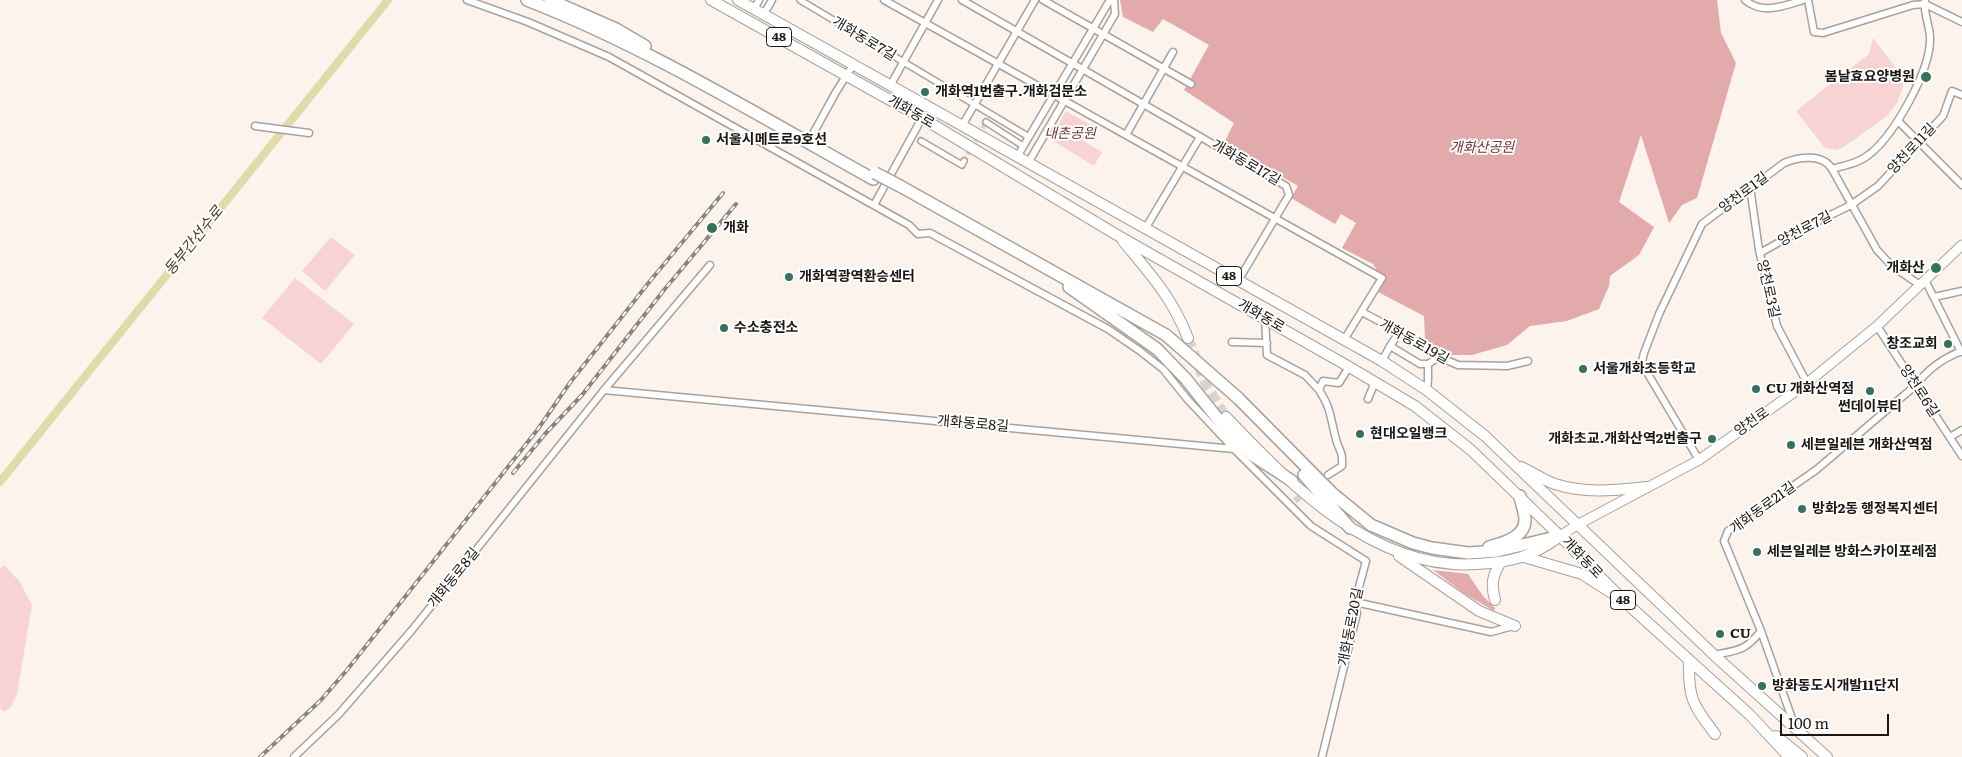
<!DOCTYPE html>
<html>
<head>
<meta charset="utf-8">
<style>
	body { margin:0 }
	#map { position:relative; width:1962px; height:757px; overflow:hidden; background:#fcf3ec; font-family:Literata,serif }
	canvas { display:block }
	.scale { position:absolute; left:1780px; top:714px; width:109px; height:22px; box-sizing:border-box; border:2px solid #1a1714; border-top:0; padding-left:6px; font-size:15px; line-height:18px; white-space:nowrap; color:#1a1714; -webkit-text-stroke:4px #fff; paint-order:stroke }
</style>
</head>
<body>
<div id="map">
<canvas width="1962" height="757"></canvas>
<div class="scale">100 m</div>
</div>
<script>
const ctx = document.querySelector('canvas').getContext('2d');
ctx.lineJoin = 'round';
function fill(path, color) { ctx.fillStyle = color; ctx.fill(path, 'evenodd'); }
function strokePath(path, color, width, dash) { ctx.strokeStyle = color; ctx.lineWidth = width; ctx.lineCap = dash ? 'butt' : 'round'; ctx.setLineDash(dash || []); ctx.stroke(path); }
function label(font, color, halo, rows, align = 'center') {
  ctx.font = font + ' Literata,"Noto Sans KR",serif'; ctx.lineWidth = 4; ctx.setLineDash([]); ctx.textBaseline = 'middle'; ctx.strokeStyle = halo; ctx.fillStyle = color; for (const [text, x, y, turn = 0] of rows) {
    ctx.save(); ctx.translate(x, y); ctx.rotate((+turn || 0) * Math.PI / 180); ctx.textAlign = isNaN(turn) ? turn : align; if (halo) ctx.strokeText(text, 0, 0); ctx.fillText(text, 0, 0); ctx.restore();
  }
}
fill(new Path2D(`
	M1873 38 1905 80 1897 103 1887 116 1842 148 1837 150 1825 148 1796 111 1869 54Z
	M1066 111 1091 125 1083 141 1102 152 1094 166 1050 139Z
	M331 237 355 255 325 291 302 271Z
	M295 278 354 324 321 364 262 318Z
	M4 565 20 582 32 605 17 694 11 707 4 712 0 708V569Z`), '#f8d3d4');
fill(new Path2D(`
	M1120 0H1717L1721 33 1736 63 1697 198 1682 205 1669 223 1641 135 1619 202 1654 227 1639 255 1610 276 1609 286 1599 309 1567 321 1530 326 1507 345 1472 355H1450L1425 340 1424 316 1376 291 1381 277 1373 264 1342 248 1356 223 1341 214 1335 224 1291 198 1298 186 1224 143 1234 123 1184 90 1209 45 1163 19 1153 32 1123 17Z
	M1433 570 1468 574 1483 596 1495 608 1494 611 1465 594Z`), '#e2aaab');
strokePath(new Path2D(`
	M0 482 388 0`), '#e0dba8', 8);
strokePath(new Path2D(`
	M964 161 986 122`), '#dad2cc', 5, [5, 2.5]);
strokePath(new Path2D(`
	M1295 501 1307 491`), '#dad2cc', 6, [6, 3]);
strokePath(new Path2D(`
	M1188 338 1206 385 1226 417`), '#dad2cc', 10, [10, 5]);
const pedestrian = new Path2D(`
	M800 0 1029 137
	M986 122 1023 146
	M921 141 962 165 964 161`);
const minor = new Path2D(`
	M467 0 528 22 609 57 909 225 918 234 930 233 1108 329 1140 351 1163 369 1188 400 1234 449
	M884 0 1382 278 1344 340
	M962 0 1286 186 1289 195 1238 281
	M1043 0 1191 84
	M1745 0C1762 15 1784 6 1803 0
	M1808 0 1814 32 1823 33 1913 5 1925 4 1962 22
	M754 9 759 0
	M764 14 772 0
	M890 86 938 0
	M1898 121 1962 185
	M255 126 309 133
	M962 126 1035 0
	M814 132 836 92 853 65
	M1126 135 1173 52
	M1017 157 1110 0
	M1028 163 1115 14 1114 0
	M1832 169 1877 250 1892 266 1920 285
	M1750 187 1759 250 1777 326 1807 383
	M874 205 922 118
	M1145 229 1200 137
	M1760 253 1806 227 1851 205 1878 186 1943 116 1952 91 1962 95
	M1925 280 1961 352
	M1934 297 1962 291
	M1362 312 1407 336 1439 357 1458 365 1507 366 1528 361
	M1265 319 1267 355 1305 375 1319 390
	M1877 326 1962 456
	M1232 342 1267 343
	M1390 346 1399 333
	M1382 361 1390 346 1420 364H1428L1439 357
	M604 390 1234 449 1311 526 1366 561 1355 602 1357 613 1322 757
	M1427 390 1428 379V364
	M1368 399 1375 382
	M1950 437 1962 430
	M1699 460 1645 369 1642 362 1644 353 1659 314 1702 224 1784 163C1798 157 1823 153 1832 169 1846 165 1860 163 1871 153 1895 133 1931 70 1930 38 1930 26 1923 13 1925 0
	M1328 475 1342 466C1343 450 1339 452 1336 439 1330 418 1332 410 1319 390L1323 381 1339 383 1349 367
	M1355 602 1491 632 1513 626
	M1714 655C1739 650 1745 651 1761 631
	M1795 727 1761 631 1724 541 1728 531 1816 470 1915 386C1927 370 1943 358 1962 351
	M294 757 339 714 412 630 604 390 710 265`);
const secondary = new Path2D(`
	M1560 536 1577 525 1699 460 1807 383 1877 326 1962 245`);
const primary = new Path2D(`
	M711 0 922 118 1117 235 1346 365 1415 406 1471 450 1560 536 1625 602 1750 715 1789 757
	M738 0 1382 361 1428 391 1485 436 1714 655 1827 757
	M1123 241C1151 275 1171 296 1188 338
	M1226 417C1292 486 1374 571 1477 564 1512 562 1531 557 1559 537
	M1521 467C1532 472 1544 480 1555 484 1585 494 1617 490 1647 487
	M1399 556 1479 611 1515 626
	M1524 557 1582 574 1610 592
	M1495 600C1491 585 1492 577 1500 563
	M1689 661C1688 699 1693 705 1715 734
	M1776 736 1802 757`);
const motorway = new Path2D(`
	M527 0C648 47 759 116 873 179
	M550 0 616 29 645 46
	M900 186 1166 335 1238 398 1333 494 1371 525 1413 543 1432 548 1468 553 1497 551 1560 536
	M1069 287 1157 349 1186 379 1229 433 1252 455 1292 481
	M1304 475 1350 528
	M1489 547C1502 543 1525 538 1525 520 1525 512 1521 504 1520 496`);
strokePath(pedestrian, '#a9a19a', 8);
strokePath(minor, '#a9a19a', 9);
strokePath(secondary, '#a9a19a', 11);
strokePath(primary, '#a9a19a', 12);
strokePath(motorway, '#a9a19a', 14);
strokePath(pedestrian, '#fff', 5);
strokePath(minor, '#fff', 6);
strokePath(secondary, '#fff', 9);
strokePath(primary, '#fff', 10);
strokePath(motorway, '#fff', 11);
const rail = new Path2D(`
	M513 473 545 434 582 395 664 290 736 204
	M260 757 321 700 347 670 538 429 569 384 650 281 723 193`);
strokePath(rail, '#8a847f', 4);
strokePath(rail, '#fff', 2, [5.5]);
const motorwayBridge = new Path2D(`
	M875 173 900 186`);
strokePath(motorwayBridge, '#a9a19a', 14, []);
strokePath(motorwayBridge, '#fff', 11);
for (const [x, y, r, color] of [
	[1926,77,6,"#35715c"],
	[925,92,5,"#35715c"],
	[706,140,5,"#35715c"],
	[712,228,6,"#35715c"],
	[1936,268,6,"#35715c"],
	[789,277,5,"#35715c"],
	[724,328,5,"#35715c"],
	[1948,344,5,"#35715c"],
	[1583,369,5,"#35715c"],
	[1756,389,5,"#35715c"],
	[1870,391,5,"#35715c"],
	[1360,434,5,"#35715c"],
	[1712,439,5,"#35715c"],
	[1791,445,5,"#35715c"],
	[1802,509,5,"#35715c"],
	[1757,552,5,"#35715c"],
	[1720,634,5,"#35715c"],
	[1762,686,5,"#35715c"]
]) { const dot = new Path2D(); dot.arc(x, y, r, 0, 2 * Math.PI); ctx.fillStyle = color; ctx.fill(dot); strokePath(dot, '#fff', 2); }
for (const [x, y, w] of [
	[779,37,25],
	[1229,276,25],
	[1623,600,25]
]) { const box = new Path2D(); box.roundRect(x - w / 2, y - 9.5, w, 19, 4); ctx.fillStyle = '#fff'; ctx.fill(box); strokePath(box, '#1a1714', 1); }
label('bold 12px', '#1a1714', null, [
	["48",779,37],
	["48",1229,276],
	["48",1623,600]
]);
label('14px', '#1a1714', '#fff', [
	["개화동로7길",864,39,31],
	["개화동로",911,112,30],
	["양천로11길",1912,149,-47],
	["개화동로17길",1246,163,30],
	["양천로1길",1744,193,-37],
	["양천로7길",1805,229,-28],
	["양천로3길",1768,289,77],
	["개화동로",1261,316,30],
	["개화동로19길",1414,342,29],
	["양천로6길",1919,391,57],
	["양천로",1752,422,-35],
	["개화동로8길",973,424,5],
	["개화동로21길",1763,508,-36],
	["개화동로",1582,558,46],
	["개화동로8길",454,578,-51],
	["개화동로20길",1351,627,-79]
]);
label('bold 14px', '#1a1714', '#fff', [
	["봄날효요양병원",1915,77,"right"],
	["개화역1번출구.개화검문소",935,92],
	["서울시메트로9호선",716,140],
	["개화",723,228],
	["개화산",1925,268,"right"],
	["개화역광역환승센터",799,277],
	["수소충전소",734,328],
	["창조교회",1938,344,"right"],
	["서울개화초등학교",1593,369],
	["CU 개화산역점",1766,389],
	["썬데이뷰티",1870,407,"center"],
	["현대오일뱅크",1370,434],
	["개화초교.개화산역2번출구",1702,439,"right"],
	["세븐일레븐 개화산역점",1801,445],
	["방화2동 행정복지센터",1812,509],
	["세븐일레븐 방화스카이포레점",1767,552],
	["CU",1730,634],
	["방화동도시개발11단지",1772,686]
], 'left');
label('italic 14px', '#743036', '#fff', [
	["내촌공원",1070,134],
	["개화산공원",1482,148]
]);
label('italic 15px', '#403c15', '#fff', [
	["동부간선수로",194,241,-51]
]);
</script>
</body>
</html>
